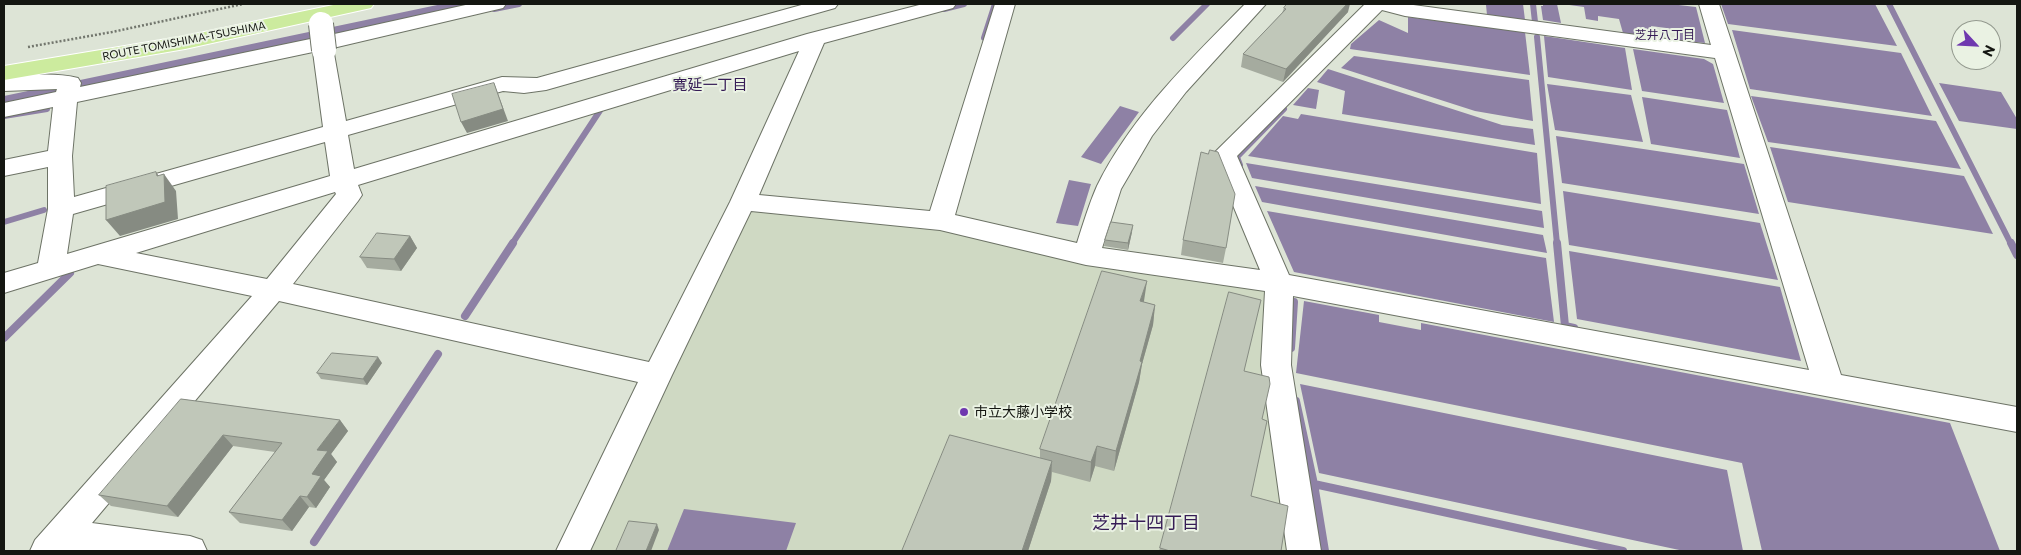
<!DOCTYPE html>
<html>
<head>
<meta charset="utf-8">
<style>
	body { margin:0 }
	#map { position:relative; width:2021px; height:555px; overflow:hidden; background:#dde4d6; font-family:Commissioner,sans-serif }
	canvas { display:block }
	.frame { position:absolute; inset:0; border:5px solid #141611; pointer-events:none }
	.north { position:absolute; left:1951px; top:20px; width:50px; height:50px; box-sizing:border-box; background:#eaf2e3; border:1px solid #949a8f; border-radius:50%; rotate:115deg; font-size:14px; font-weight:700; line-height:20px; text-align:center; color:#141611 }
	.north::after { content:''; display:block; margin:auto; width:18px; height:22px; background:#6f38af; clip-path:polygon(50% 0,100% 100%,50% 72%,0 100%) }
</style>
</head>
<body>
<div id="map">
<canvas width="2021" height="555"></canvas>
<div class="frame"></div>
<div class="north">N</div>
</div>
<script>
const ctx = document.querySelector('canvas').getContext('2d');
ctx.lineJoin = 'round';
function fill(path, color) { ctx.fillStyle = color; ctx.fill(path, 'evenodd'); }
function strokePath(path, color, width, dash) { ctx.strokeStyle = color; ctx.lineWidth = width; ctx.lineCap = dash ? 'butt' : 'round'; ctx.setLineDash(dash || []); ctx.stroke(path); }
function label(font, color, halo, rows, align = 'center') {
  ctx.font = font + ' Commissioner,"Noto Sans JP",sans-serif'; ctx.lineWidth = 4; ctx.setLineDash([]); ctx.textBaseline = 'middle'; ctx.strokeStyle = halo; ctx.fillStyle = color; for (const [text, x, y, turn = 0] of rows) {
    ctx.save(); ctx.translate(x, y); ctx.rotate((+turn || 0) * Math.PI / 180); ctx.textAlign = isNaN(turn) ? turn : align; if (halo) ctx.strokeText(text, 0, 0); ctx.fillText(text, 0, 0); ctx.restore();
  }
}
fill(new Path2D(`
	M759 209 940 227 1270 292 1281 459 1292 551H591L747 214Z`), '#cfd9c3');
fill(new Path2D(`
	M442 4H474L4 104V96Z
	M1476 4H1523L1525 20 1487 15 1486 5Z
	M1543 4H1557L1561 23 1543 20 1541 6H1543Z
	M1562 4H1670L1696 7 1705 43 1677 40 1674 29 1651 26 1653 37 1623 33 1619 19 1598 16V21L1586 19 1584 7Z
	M1721 4H1875L1897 46 1728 24Z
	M1408 17 1525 32 1530 75 1350 49 1351 44 1379 20 1408 33Z
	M1732 30 1901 53 1932 116 1750 89Z
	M1544 36 1625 48 1632 90 1548 77Z
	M1633 49 1704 59 1713 64 1724 103 1642 91Z
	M1354 56 1529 80 1533 121 1475 111 1341 68Z
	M1328 69 1502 125 1533 129 1535 145 1342 114 1345 91 1317 82Z
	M1939 83 2001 92 2017 119V129L1959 121Z
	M1547 84 1631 95 1643 142 1555 130Z
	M1308 88 1319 90 1316 109 1293 105Z
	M1751 96 1936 121 1961 169 1768 142Z
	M1642 97 1727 110 1740 158 1651 144Z
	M1120 106 1139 112 1101 164 1081 157Z
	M1301 114 1537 153 1541 204 1248 156 1283 116 1298 119Z
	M1556 136 1744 164 1759 214 1562 183Z
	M1770 147 1964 176 1993 234 1788 202Z
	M1246 163 1542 211 1544 228 1252 178Z
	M1069 180 1091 184 1078 226 1056 223Z
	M1255 186 1543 235 1547 253 1262 202Z
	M1563 191 1760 223 1778 280 1569 245Z
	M1267 211 1546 258 1554 322 1294 272Z
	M1569 251 1780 287 1801 361 1577 319Z
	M1304 301 1379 315V322L1421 330V323L1950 423 2000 551H1762L1742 463 1296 373Z
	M1300 384 1727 470 1743 551H1684L1319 473Z
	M684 509 796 523 786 551H667Z`), '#8e81a5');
strokePath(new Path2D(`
	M1533 4 1535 22
	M1889 4 2011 244
	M494 9 519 4
	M944 9 964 4
	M1537 37 1557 244
	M984 38 995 4
	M1173 38 1207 4
	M4 116 47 109
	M1240 165 1237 157 1284 109
	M4 222 44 210
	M512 244 601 109`), '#8e81a5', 6);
strokePath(new Path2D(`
	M1557 243 1565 326 1574 328
	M2011 243 2017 255
	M465 316 513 243
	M4 338 70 273
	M1291 348 1294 302
	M1296 401 1314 484 1325 551
	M1314 484 1623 551
	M314 542 438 354`), '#8e81a5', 8);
const minor = new Path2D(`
	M470 4H506L503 8 333 48 346 121 502 77 537 78 805 4H838L835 8 546 90 524 93 503 91 348 135 354 169 807 34 923 4H956L953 8 824 43 759 195 930 211 995 4H1015L955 215 1077 243C1083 224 1089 204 1097 186 1132 115 1190 60 1245 4H1266L1186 92 1152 136 1121 189 1102 248 1260 270 1212 155 1365 4H1406L1711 45 1699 4H1719L1841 375 2017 407V432L1293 296 1291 365 1321 551H1287L1261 365 1265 291 1086 265 940 230 751 211 672 375 590 551H556L638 382 279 301 92 523 190 536 202 540 207 551H30L35 540 252 296 98 264 4 293V273L38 263 48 209V167L4 176V160L48 151 53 107 4 117V103L56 92 57 89 4 91V77C28 75 55 72 78 78L81 83 80 87 339 33ZM1382 10 1405 16 1715 58 1809 370 1289 275 1237 156ZM799 51 730 202 649 362 293 284 358 201 362 195 358 185ZM313 52 323 127 74 197 72 156 77 102ZM325 142 330 176 67 254 73 214ZM335 192 336 194 267 279 136 253Z`);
const major = new Path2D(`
	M338 4H374L371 8 185 49 4 80V66L185 36Z`);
strokePath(minor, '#6d7366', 2);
strokePath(major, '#fff', 2);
strokePath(new Path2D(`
	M28 47 112 32 243 4`), '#72766d', 2.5, [2, 2]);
fill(minor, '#fff');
fill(major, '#cceb9e');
const minorBridge = new Path2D(`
	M321 24 324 50`);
strokePath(minorBridge, '#6d7366', 26, []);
strokePath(minorBridge, '#fff', 24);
fill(new Path2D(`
	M1284 8 1348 12 1283 82 1241 67 1243 54 1282 13Z
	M1132 232 1128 250 1104 246 1105 240Z
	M410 236 417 248 401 271 367 268 360 257Z
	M1183 240 1226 248 1223 263 1181 255Z
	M1144 302 1155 305 1153 325 1142 364 1139 382 1114 471 1095 466 1090 482 1052 472 1051 481 1028 551H902L1040 458V449Z
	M382 363 367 385 321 379 317 373Z
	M1244 371 1262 419 1251 496 1281 551H1159L1160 548Z
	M181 399 340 420 348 431 331 454 337 462 324 480 330 487 316 508 309 507 292 531 240 523 229 512 275 452 233 446 178 517 111 506 99 495Z`), '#a5ab9f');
fill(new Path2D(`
	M1347 4H1350L1348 12 1283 82 1286 69Z
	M494 83 508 121 467 133 461 122Z
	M156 172 164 183V174L176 191 178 219 120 236 106 220 157 176Z
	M1133 225 1132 232 1128 250V243Z
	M410 236 417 248 401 271 394 259Z
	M1147 281 1144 301 1138 322 1140 301Z
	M1155 305 1153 325 1142 364 1139 382 1114 471 1116 451 1140 361Z
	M378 357 382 363 367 385 363 379Z
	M340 420 348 431 331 454 337 462 324 480 330 487 316 508 307 497 317 450Z
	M223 435 233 446 178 517 167 506Z
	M1097 446 1095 466 1090 482 1091 462Z
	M1052 461 1051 481 1028 551H1022Z
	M300 496 309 507 292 531 282 520Z
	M657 524 659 530 651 551H646Z`), '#868b82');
const building = new Path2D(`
	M1287 4H1347L1286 69 1243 54 1286 9 1284 8Z
	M494 83 503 109 461 122 452 94Z
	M1210 150 1218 152 1235 194 1226 248 1183 240 1201 152 1208 154Z
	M156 172 157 176 164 174 165 202 106 220V186Z
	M1111 222 1133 225 1128 243 1105 240Z
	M377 233 410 236 394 259 360 257Z
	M1102 271 1147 281 1140 301 1155 305 1140 361 1142 362 1116 451 1097 446 1091 462 1040 449Z
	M1229 292 1261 300 1244 371 1269 377 1270 384 1262 419 1267 421 1251 496 1288 506 1281 551H1170L1160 548Z
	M332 353 378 357 363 379 317 373Z
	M181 399 340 420 317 450 328 451 312 474 321 476 307 497 300 496 282 520 229 512 282 443 223 435 167 506 99 495Z
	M950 435 1052 461 1022 551H902Z
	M629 521 657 524 646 551H616Z`);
fill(building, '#c0c7b9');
strokePath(building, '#868b82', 1);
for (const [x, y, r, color] of [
	[964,412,5,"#6f38af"]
]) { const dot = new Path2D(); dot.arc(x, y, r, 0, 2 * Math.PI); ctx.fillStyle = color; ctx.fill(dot); strokePath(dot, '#eaf2e3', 2); }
label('11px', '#141611', '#eaf2e3', [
	["ROUTE TOMISHIMA-TSUSHIMA",184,41,-11]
]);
label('12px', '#361c56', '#eaf2e3', [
	["芝井八丁目",1665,35]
]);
label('14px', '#141611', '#eaf2e3', [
	["市立大藤小学校",974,412]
], 'left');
label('15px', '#361c56', '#eaf2e3', [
	["寛延一丁目",710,85]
]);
label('18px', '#361c56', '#eaf2e3', [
	["芝井十四丁目",1146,523]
]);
</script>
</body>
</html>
